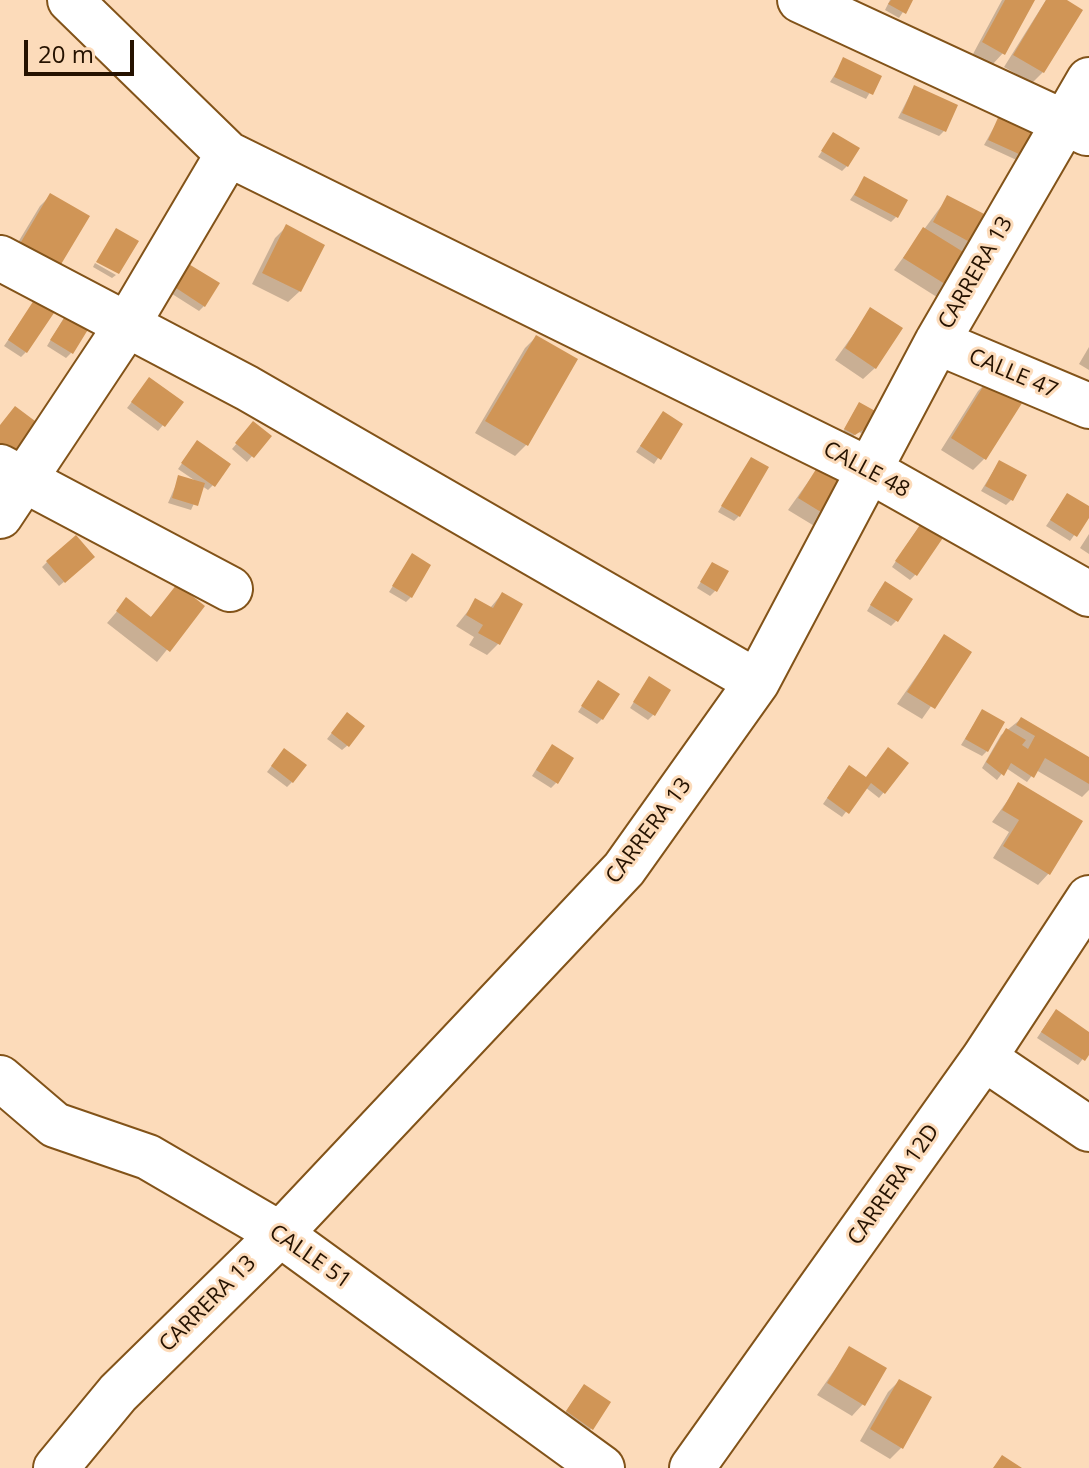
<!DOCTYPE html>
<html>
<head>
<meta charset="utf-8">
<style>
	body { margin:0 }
	#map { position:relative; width:1089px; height:1468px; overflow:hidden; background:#fcdbba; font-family:"Open Sans",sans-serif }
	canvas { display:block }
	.scale { position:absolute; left:24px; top:40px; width:110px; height:36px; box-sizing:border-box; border:4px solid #251200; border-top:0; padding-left:10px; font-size:24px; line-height:28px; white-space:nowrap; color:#251200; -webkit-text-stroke:6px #fcdbba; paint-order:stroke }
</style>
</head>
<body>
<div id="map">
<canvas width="1089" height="1468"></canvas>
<div class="scale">20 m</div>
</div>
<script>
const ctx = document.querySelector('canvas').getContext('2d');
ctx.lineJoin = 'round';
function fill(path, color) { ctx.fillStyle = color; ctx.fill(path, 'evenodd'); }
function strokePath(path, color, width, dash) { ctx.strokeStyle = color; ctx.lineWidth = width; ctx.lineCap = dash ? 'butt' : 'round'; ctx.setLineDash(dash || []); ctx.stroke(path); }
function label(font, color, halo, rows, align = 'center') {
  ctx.font = font + ' "Open Sans",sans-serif'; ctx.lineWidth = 6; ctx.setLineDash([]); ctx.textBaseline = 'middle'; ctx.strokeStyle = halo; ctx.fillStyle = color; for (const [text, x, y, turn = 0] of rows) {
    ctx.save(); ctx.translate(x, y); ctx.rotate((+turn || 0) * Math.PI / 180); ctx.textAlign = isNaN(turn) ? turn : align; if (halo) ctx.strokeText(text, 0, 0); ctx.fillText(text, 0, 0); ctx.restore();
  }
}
fill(new Path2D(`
	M890 0H911L899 18 885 10Z
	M1002 0H1032L1003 53 992 65 973 54Z
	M1046 0H1063L1043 72 1032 83 1004 67Z
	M844 60 879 77 866 99 830 82Z
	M914 87 944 131 939 136 898 118Z
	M1002 113 1040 131 1023 163 984 145Z
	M833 135 847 166 842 171 818 157Z
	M865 178 896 217 891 222 850 200Z
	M51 195 44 281 8 259 40 206Z
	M948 197 989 219 940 299 894 270Z
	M286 227 300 291 288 302 252 284 275 238Z
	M95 263 116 275 112 278 93 267Z
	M182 270 204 306 199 311 169 292Z
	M32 305 26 352 21 357 4 346Z
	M871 310 875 368 863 379 835 360Z
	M65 316 71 353 66 358 47 346Z
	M536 337 575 360 526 445 515 456 475 433 525 348Z
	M1089 347V370L1079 364Z
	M989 380 1021 400 984 459 973 470 941 450 978 391Z
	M145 385 181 403 158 431 127 408Z
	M855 410 876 413 875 441 859 432 849 439 841 435Z
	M663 413 680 425 654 464 636 452Z
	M249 429 269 436 247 462 232 449Z
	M193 448 213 485 208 490 202 486 191 510 168 503 179 478 197 482 178 469Z
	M751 459 739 516 734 521 718 512Z
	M823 461 852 478 816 527 788 510Z
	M999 462 1011 500 1006 505 981 491Z
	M1067 495 1089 508V514L1070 541 1046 526Z
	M922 522 915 575 910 580 892 567Z
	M1089 534V554L1080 548Z
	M412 556 411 597 406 602 389 592Z
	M47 562H88L59 586 42 567Z
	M712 564 715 591 710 596 697 588Z
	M177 587 202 606 157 662 107 623 127 600 150 618Z
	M880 589 896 621 891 626 867 611Z
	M502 594 521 605 498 644 487 655 469 645 474 637 456 626 476 601 490 608Z
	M944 637 969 652 922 719 897 704Z
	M598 683 602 719 597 724 578 712Z
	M645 684 653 715 648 720 630 708Z
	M982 711 987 751 982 756 961 745Z
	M1021 719 1089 759V790L1082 797 1036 770 1027 782 1006 768 997 780 982 768 1001 735Z
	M342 720 348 745 342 750 327 739Z
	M547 752 556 783 551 788 532 776Z
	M883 755 884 792 879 798 865 787 842 817 823 804 844 773 865 779Z
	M279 756 292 782 287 787 267 772Z
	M1019 785 1049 873 1038 885 993 858 1009 832 992 822Z
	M1051 1017 1089 1034V1051L1078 1065 1037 1038Z
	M850 1348 863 1404 852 1416 817 1395Z
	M899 1381 902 1447 890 1459 860 1441 888 1392Z
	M580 1391 591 1429 586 1434 562 1417Z`), '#0003');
fill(new Path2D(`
	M891 0H913L906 14 888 4Z
	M1005 0H1035L1005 55 982 42Z
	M1046 0H1067L1083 10 1044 73 1013 55Z
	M843 57 882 76 873 95 834 77Z
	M914 85 958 105 946 132 902 113Z
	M1001 111 1043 130 1030 159 988 140Z
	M833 132 860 148 848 167 821 151Z
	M864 176 908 200 898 218 854 195Z
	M50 193 90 216 57 271 18 247Z
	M947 195 992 218 977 246 933 222Z
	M286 224 325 245 301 292 262 273Z
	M923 227 973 258 953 289 903 258Z
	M116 228 139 241 119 274 96 262Z
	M187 263 220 283 205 307 173 286Z
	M36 297 56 310 27 353 8 340Z
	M870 307 903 328 876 369 845 348Z
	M70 309 92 323 73 354 50 340Z
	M536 335 578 359 528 446 485 421Z
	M149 377 184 402 165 427 131 402Z
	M989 377 1024 400 986 460 951 438Z
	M859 402 877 412 882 437 866 428 855 435 844 429Z
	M15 406 43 427 13 467 0 457V425Z
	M663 411 683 424 661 460 640 446Z
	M253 421 272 436 254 458 235 443Z
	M197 440 231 464 215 487 181 463Z
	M751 457 769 467 740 517 721 506Z
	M823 458 854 478 829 517 798 498Z
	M999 460 1027 475 1013 501 985 486Z
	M178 475 205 483 198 506 172 498Z
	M1067 493 1089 506V518L1077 537 1050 520Z
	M927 515 949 529 917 576 895 561Z
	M76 535 95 557 65 583 46 561Z
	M412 553 431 565 412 598 392 586Z
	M712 562 729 571 717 592 700 582Z
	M885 581 913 599 898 622 870 605Z
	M177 584 205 606 170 652 116 611 126 597 151 617Z
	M502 592 523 604 500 645 478 633 483 625 466 615 475 598 493 608Z
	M944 634 972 652 935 709 907 692Z
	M649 676 671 690 655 716 633 702Z
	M598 680 620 694 603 720 581 706Z
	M982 709 1005 722 988 752 965 739Z
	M347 712 365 726 349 747 331 733Z
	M1021 717 1089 757V784L1045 758 1034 778 1011 763 1004 776 986 762 1006 728 1026 740 1022 745 1028 749 1035 736 1016 725Z
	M552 744 574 758 558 784 536 770Z
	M888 747 909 763 885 794 871 783 849 814 827 798 849 765 866 777Z
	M284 748 307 765 293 783 271 766Z
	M1018 782 1083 821 1050 875 1003 846 1019 820 1002 810Z
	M1056 1009 1089 1032V1055L1085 1061 1041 1032Z
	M849 1346 887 1368 865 1406 827 1383Z
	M899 1379 932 1397 903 1449 870 1429Z
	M584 1384 611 1402 593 1430 566 1411Z
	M1002 1455 1022 1468H993Z`), '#d09556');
const minor = new Path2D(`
	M70 0 228 154 869 470 1089 594
	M800 0 1087 133
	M0 258 247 388 757 682
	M937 342 1089 406
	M0 467 230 589
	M0 516 127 325 228 154
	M984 1058 1089 1129
	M0 1078 55 1125 148 1157 280 1234 602 1468
	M56 1468 118 1393 280 1234 624 869 757 682 937 342 1089 80
	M692 1468 984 1058 1089 898`);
strokePath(minor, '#825319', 48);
strokePath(minor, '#fff', 44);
label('22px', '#251200', '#fcdbba', [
	["CARRERA 13",976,273,-60],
	["CALLE 47",1013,374,23],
	["CALLE 48",866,470,28],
	["CARRERA 13",649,831,-53],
	["CARRERA 12D",894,1185,-55],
	["CALLE 51",310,1257,35],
	["CARRERA 13",208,1304,-45]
]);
</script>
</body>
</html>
